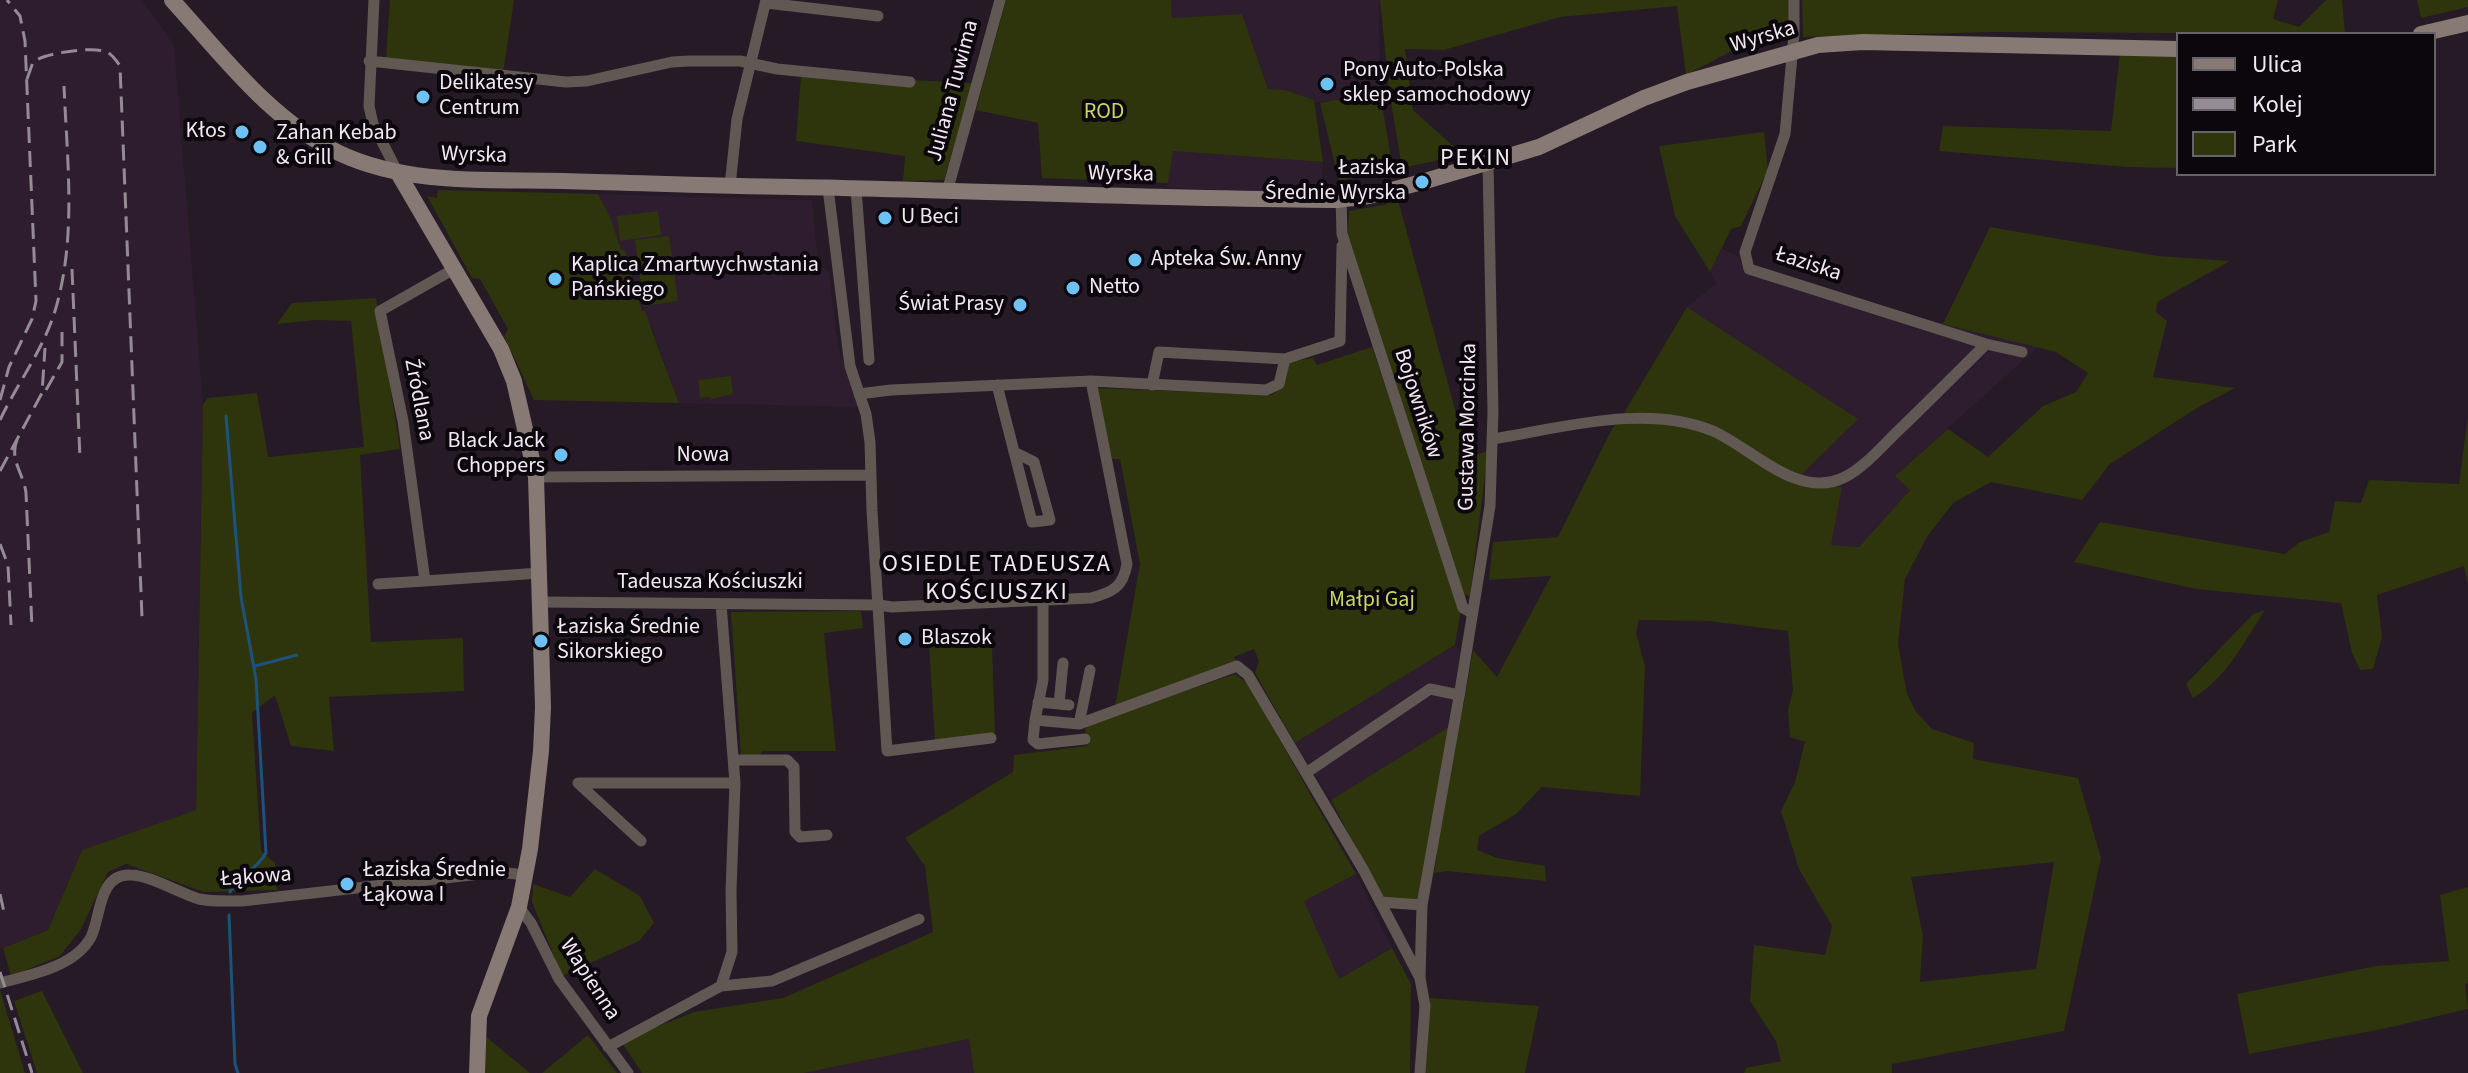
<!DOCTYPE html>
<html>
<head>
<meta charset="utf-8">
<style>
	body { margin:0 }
	#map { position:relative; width:2468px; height:1073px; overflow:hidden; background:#251a26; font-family:"Source Sans 3",sans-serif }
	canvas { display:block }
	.legend { position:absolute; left:2176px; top:32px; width:260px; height:144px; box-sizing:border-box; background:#0b070c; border:2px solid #676168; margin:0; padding:10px 14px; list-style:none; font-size:24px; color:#f1e9f2 }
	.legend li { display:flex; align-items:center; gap:16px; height:40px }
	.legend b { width:40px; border:2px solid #676168 }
</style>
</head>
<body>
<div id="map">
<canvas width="2468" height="1073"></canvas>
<ul class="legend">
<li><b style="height:10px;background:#877973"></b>Ulica</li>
<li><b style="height:10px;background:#948b95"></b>Kolej</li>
<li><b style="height:22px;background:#2e340b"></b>Park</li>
</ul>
</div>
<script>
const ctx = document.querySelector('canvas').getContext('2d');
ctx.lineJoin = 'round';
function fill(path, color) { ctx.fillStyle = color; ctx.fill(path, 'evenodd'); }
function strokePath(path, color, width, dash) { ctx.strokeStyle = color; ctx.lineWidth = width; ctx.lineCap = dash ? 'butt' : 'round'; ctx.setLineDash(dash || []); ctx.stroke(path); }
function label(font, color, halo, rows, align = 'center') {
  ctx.font = font + ' "Source Sans 3",sans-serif'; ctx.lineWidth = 8; ctx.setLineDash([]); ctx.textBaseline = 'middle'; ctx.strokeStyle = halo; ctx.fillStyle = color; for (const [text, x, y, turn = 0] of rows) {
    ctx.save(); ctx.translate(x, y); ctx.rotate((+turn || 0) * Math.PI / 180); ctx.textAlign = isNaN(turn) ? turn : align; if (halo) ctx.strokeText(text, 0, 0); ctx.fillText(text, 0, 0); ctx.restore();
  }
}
fill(new Path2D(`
	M0 0H142L174 45 203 404 196 810 82 850 48 930 0 949Z
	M1171 0H1379L1380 92 1320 103 1285 90 1268 89 1242 14 1172 18Z
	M1172 151 1323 162 1321 193 1167 188Z
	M598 194 812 200 818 264 829 272 838 348 859 407 679 403 652 328 642 311 630 267Z
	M1722 248 1739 257 1746 274 2038 347 1895 476 1911 489 1859 547 1831 546 1792 483 1857 419 1687 307 1717 283 1710 272Z
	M1455 645 1461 653 1447 728 1331 800 1295 743Z
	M1356 874 1392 948 1339 979 1304 901Z
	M969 1039 974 1073H804Z`), '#2d1d2f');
fill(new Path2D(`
	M390 0H514L503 73 386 58Z
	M1006 0H1171L1172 18 1242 14 1268 89 1285 90 1314 100 1323 162 1173 151 1168 183 1042 178 1038 123 976 110Z
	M1380 0H1793V19L1686 75 1677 6 1560 17 1444 50 1405 49 1413 110 1463 155 1402 168 1389 90Z
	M1802 0H2278L2273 19 2299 27 2326 0H2342L2345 34 1995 32 1803 37Z
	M2417 0H2468V7L2421 18Z
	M2120 53 2178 54V168L2127 167 1939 151 1943 126 2111 131Z
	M801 75 973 83 944 180 903 181 905 156 796 141Z
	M1380 92 1393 170 1339 181 1320 103Z
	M1764 132 1768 170 1741 226 1731 229 1710 272 1675 216 1659 146Z
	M438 190 598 194 610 217 621 249 625 251 642 311H645C655 340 667 371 679 403L534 400 504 336 508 329 480 279 472 278 427 196 437 198Z
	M1397 196 1468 457 1488 451 1470 596 1463 594 1348 238 1349 211 1384 205Z
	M658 211 661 235 620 241 617 216Z
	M1990 227 2158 256 2230 261 2157 302 2156 312 2167 321 2153 377 2235 388 2197 408 2110 464 2082 500 1991 482 1953 503 1927 537 1905 579 1898 644 1907 694 1916 712 1932 729 1974 743 1973 759 2078 778 2101 858 2064 1031 1892 1064V1073H1744L1746 1068 1781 1061 1776 1041 1750 1001 1754 945 1825 955 1832 926 1799 869 1781 811 1795 782 1805 742 1790 737 1788 710 1793 690 1788 631 1708 621 1639 620 1636 633 1645 666 1640 796 1542 787 1516 814 1479 836 1477 850 1497 858 1545 866 1546 881 1447 871 1434 873 1437 855 1425 860 1419 901 1383 899 1331 800 1447 728 1463 708 1473 650 1497 677 1551 576 1489 580 1493 542 1558 537 1612 429 1624 413 1687 307 1858 419 1793 483 1842 487 1831 545 1859 547 1910 490 1895 476 1948 429 1988 457 2043 406 2076 392 2088 373 2056 352 1943 324ZM2054 862 2036 969 1920 982 1923 936 1911 877Z
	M669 236 678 301 644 306 635 240Z
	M376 298 400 449 360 455 371 642 463 638 464 691 329 697 334 751 291 746 275 695 252 713 261 851 275 863 277 890 204 892 126 864 108 872 81 929 60 956 11 976 3 948 48 930 82 850 196 810 203 404 208 398 257 393 268 457 364 447 351 321 316 320 277 324 292 303Z
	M1372 347 1461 609 1455 645 1295 743 1255 673 1259 661 1254 649 1234 657 1237 664 1115 707 1140 564 1120 459H1112L1096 388 1272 395 1284 386 1289 362 1313 358 1317 365Z
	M731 376 733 394 711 399 710 397 700 398 698 380Z
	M2468 415V585L2464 566 2377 595 2382 637 2373 669 2360 670 2352 653 2341 603 2196 589 2074 562 2100 522 2285 554 2300 542 2329 532 2335 501 2361 503 2369 480 2459 484Z
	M2265 610C2244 642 2227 678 2193 698L2186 684 2253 614Z
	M861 611 863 628 824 633 836 751H762L759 758 741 756 731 612Z
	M992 644 995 733 935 741 929 646Z
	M1235 674 1247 683 1356 874 1304 901 1339 979 1392 948 1411 984 1410 1073H974L969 1039 804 1073H642L621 1041 694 1012 783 998 933 932 925 866 905 838 1013 772 1014 755 1087 746 1085 725Z
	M595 869 640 896 654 923 639 941 562 976 532 902 533 884 570 897Z
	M2468 887V983L2465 984 2468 1009 2387 1028 2249 1054 2237 994 2376 966 2449 961 2440 895Z
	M0 990 25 1073H0Z
	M42 991 83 1073H37L14 1001Z
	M1430 998 1539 1006 1525 1073H1425Z
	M484 1035 530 1073H485Z
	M588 1035 617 1073H542Z`), '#2e340b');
strokePath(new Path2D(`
	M226 416 241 597 256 679 266 853C257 870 238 875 230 892
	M255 666 297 655
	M229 915 235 1064 238 1073`), '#1c527e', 3);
strokePath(new Path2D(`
	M374 0 369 106 373 124 398 173
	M1794 0V34L1785 134 1745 252 1749 269 1986 344 2022 352
	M766 3 878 16
	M369 61 566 82 587 81 672 62 689 61H740L777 69 910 82
	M730 186 737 119 766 0
	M828 188 850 366 866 414 870 442 872 511 887 751 991 738
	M856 189 869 360
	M947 192 1000 0
	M1341 200 1342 234 1463 608 1472 613
	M454 269 380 311 403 421 425 581 540 573
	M1091 381 1266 390 1279 384 1285 359 1340 341 1342 246
	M997 385 1032 522 1050 520 1034 462 1014 452
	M1152 385 1159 352 1285 359
	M1492 439C1562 428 1645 403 1713 431 1752 448 1798 501 1845 477 1865 467 1883 445 1900 429 1929 401 1957 373 1986 344
	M536 477 871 475
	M378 584 425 581
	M1043 599V680L1035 720 1079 724 1237 666 1248 675 1364 871 1420 978 1425 1006 1420 1073
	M541 602 879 605 892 607 1091 598C1113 592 1123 587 1127 564L1091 381 891 390 859 394
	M1038 702 1069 705
	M1059 704 1063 663
	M1035 720 1033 740 1038 744 1085 739
	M1079 724 1090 670
	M734 760H787L794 767 795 832 800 837 827 835
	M1306 773 1430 689 1459 695
	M641 841 578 783H735
	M1380 902 1422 905
	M519 907 531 923 559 979 628 1073
	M1420 978 1422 905 1460 691 1490 506 1493 412 1488 163
	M0 983C30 975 75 967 91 937 101 917 98 874 130 875 150 875 179 893 199 899 213 902 227 901 242 901L498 872 525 875
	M721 986 772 981 919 919
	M608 1047 721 986 732 952 731 891 735 783 721 604`), '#615854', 11);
strokePath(new Path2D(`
	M172 0C223 56 270 120 339 153 409 186 490 179 564 181 641 183 717 186 793 187 974 190 1155 199 1337 200L1369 196 1422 182 1539 147 1644 98 1687 82 1818 45 1863 42 2178 49
	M2421 34 2468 23
	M398 173 501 349 514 381 536 477 543 707 541 751 530 849 519 907 479 1016 477 1073`), '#877973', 16);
strokePath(new Path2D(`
	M27 79 33 62C44 53 93 46 107 52 113 55 116 60 120 66L142 617
	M72 269 80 459
	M46 390 62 362V332
	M0 400 9 367 32 319 36 301 25 41 20 16 7 0
	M0 420C17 384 43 350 55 311 77 238 67 160 64 86
	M17 440C9 460 24 474 26 493L32 628
	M0 471 42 393 45 348
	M0 544 8 565 11 625
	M0 894 4 912
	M0 972 32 1073`), '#948b95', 3, [16, 8]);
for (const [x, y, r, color] of [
	[1327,84,8,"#6dc2f3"],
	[423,97,8,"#6dc2f3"],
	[242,132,8,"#6dc2f3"],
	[260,147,8,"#6dc2f3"],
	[1422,182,8,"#6dc2f3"],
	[885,218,8,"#6dc2f3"],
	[1135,260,8,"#6dc2f3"],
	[555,279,8,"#6dc2f3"],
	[1073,288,8,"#6dc2f3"],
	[1020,305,8,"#6dc2f3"],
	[561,455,8,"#6dc2f3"],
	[905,639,8,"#6dc2f3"],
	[541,641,8,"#6dc2f3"],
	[347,884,8,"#6dc2f3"]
]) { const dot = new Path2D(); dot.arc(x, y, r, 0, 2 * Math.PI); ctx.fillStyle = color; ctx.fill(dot); strokePath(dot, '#0b070c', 3); }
label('22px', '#f1e9f2', '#0b070c', [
	["Wyrska",1763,38,-16],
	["Juliana Tuwima",954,91,-75],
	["Wyrska",474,156,2],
	["Wyrska",1121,175,1],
	["Łaziska",1808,265,18],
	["Źródlana",418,400,79],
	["Bojowników",1417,404,72],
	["Gustawa Morcinka",1469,427,-89],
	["Nowa",703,456],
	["Tadeusza Kościuszki",710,583],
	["Łąkowa",256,878,-4],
	["Wapienna",589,980,57]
]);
label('22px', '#f1e9f2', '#0b070c', [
	["Pony Auto-Polska",1343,71],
	["sklep samochodowy",1343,96],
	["Delikatesy",439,84],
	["Centrum",439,109],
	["Kłos",226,132,"right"],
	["Zahan Kebab",276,134],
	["& Grill",276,159],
	["Łaziska",1406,169,"right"],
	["Średnie Wyrska",1406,194,"right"],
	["U Beci",901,218],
	["Apteka Św. Anny",1151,260],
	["Kaplica Zmartwychwstania",571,266],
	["Pańskiego",571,291],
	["Netto",1089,288],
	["Świat Prasy",1004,305,"right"],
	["Black Jack",545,442,"right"],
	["Choppers",545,467,"right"],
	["Łaziska Średnie",557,628],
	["Sikorskiego",557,653],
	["Blaszok",921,639],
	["Łaziska Średnie",363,871],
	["Łąkowa I",363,896]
], 'left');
label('22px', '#c6d962', '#0b070c', [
	["ROD",1104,113],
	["Małpi Gaj",1372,601]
]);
ctx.letterSpacing = '2px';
label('24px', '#f1e9f2', '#0b070c', [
	["PEKIN",1476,160],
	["OSIEDLE TADEUSZA",997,566],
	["KOŚCIUSZKI",997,594]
]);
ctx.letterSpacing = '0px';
</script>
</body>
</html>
